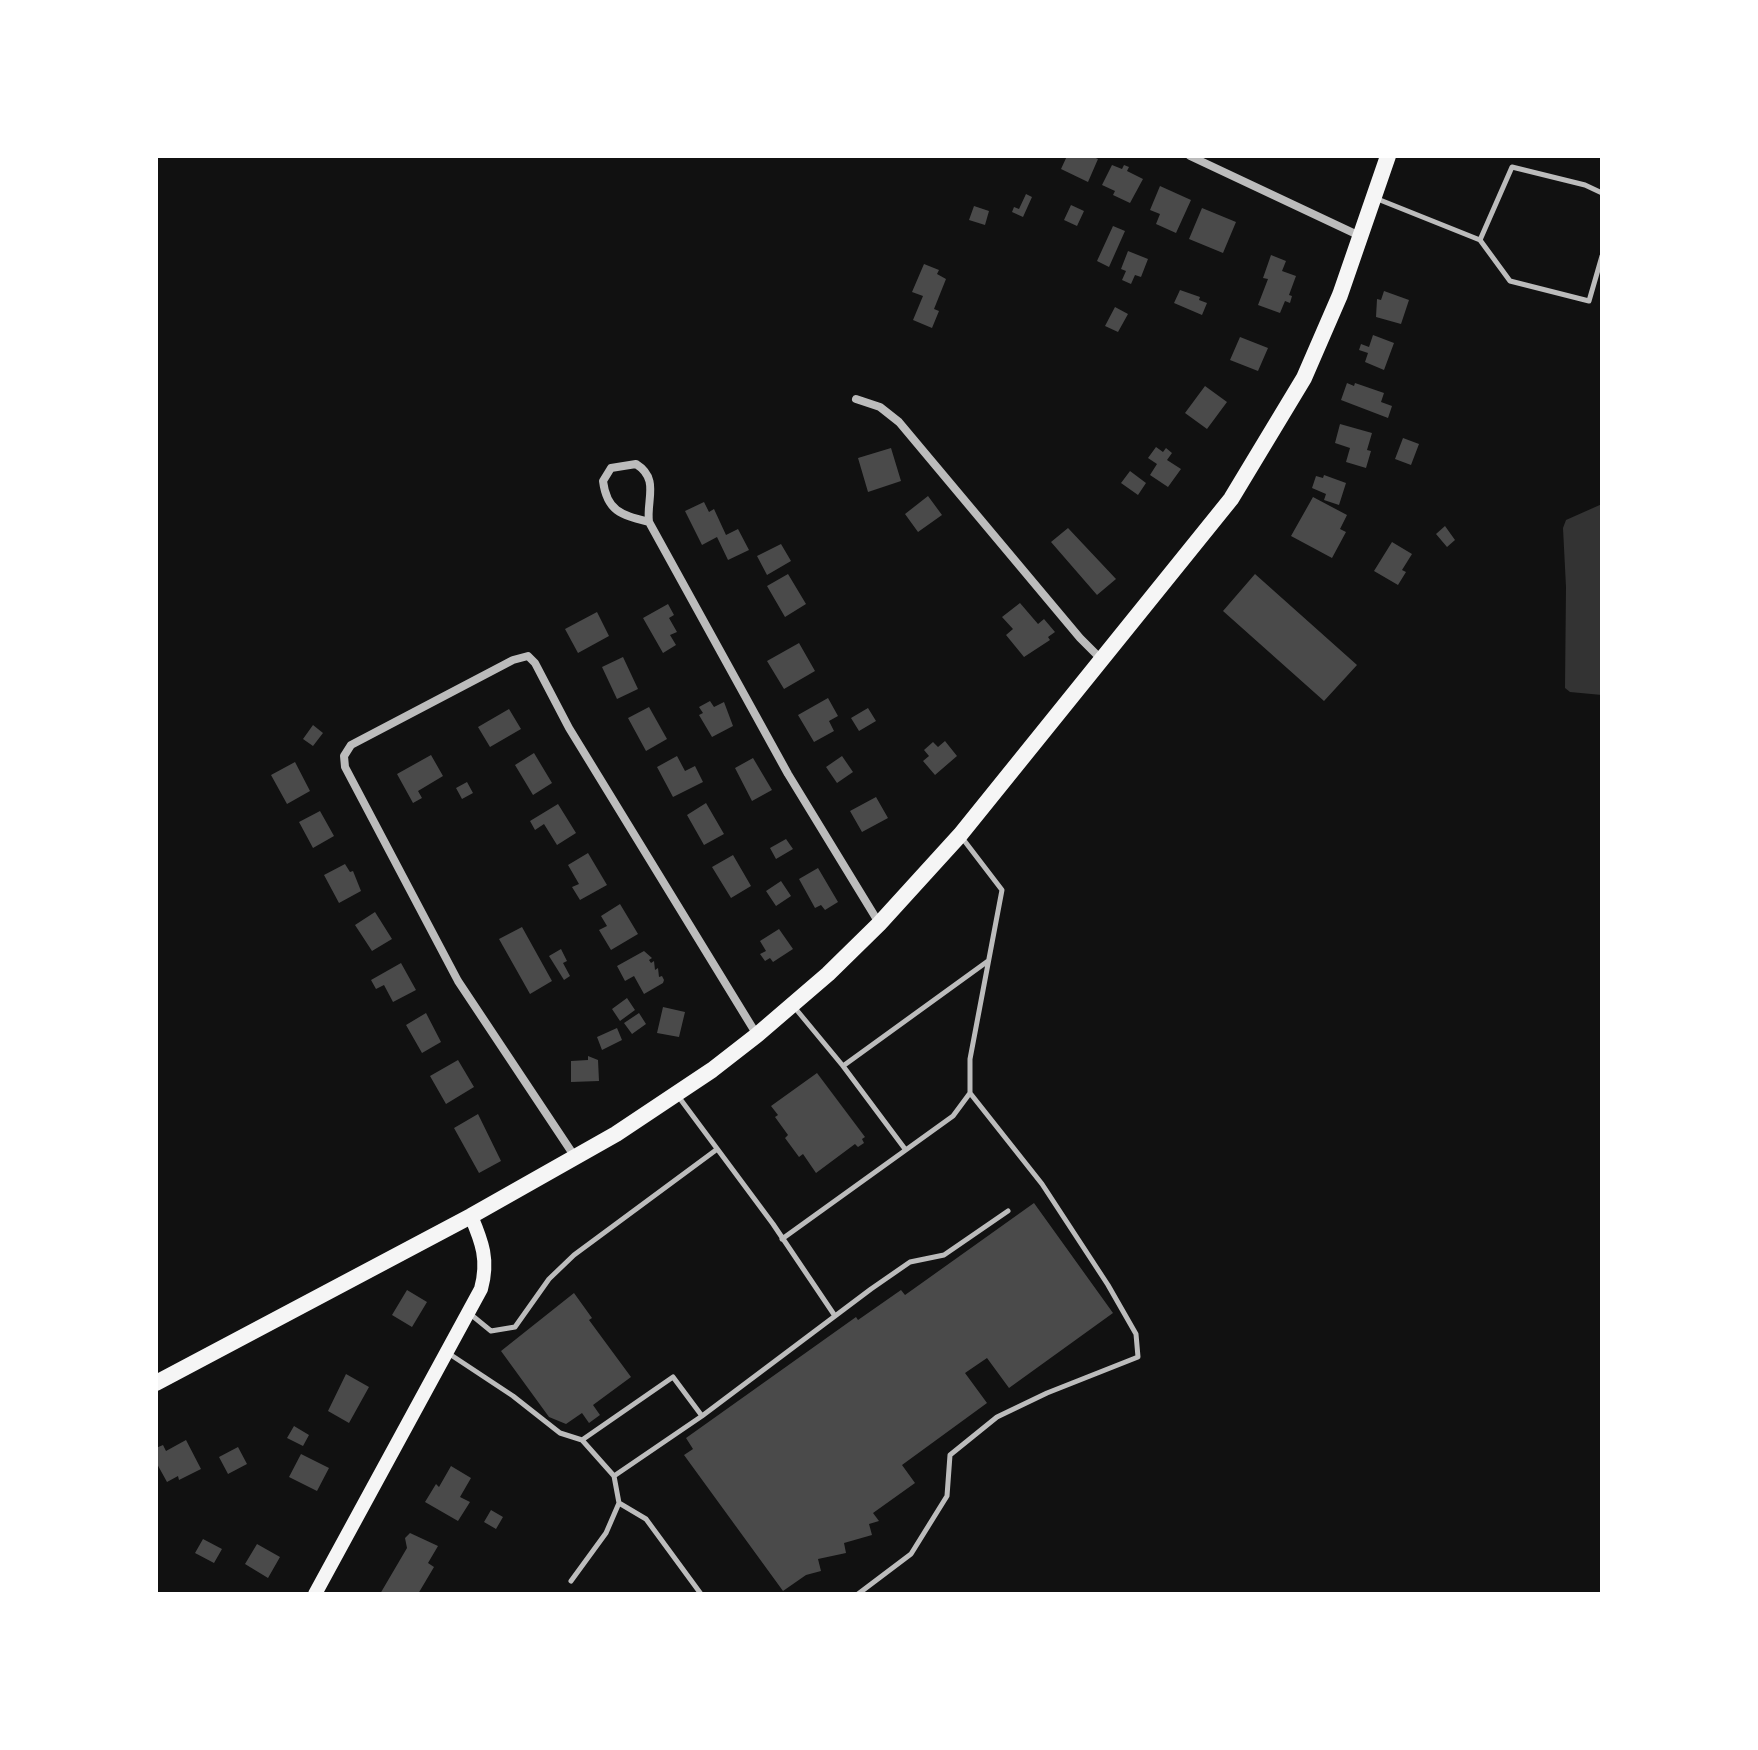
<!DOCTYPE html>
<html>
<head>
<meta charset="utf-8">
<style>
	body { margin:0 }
	#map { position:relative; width:1758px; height:1750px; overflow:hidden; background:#111; font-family:Karla,sans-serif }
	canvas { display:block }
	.frame { position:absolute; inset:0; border:158px solid #fff; pointer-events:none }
</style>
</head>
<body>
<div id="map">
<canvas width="1758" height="1750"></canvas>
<div class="frame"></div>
</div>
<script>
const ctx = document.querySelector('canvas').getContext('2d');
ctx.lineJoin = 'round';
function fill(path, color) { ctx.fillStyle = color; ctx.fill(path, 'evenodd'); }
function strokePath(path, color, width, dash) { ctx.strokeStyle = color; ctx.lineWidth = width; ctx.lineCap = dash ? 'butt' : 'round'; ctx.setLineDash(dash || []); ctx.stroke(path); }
fill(new Path2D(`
	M1602 504V695L1570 692 1565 688 1566 587 1563 528 1566 520Z`), '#333');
fill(new Path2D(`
	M1067 156H1091L1098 159 1088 182 1061 169Z
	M1112 165 1122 169 1124 165 1129 167 1127 171 1143 179 1130 203 1113 195 1115 191 1102 185Z
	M1160 186 1191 200 1176 233 1156 224 1160 214 1150 210Z
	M1026 194 1032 197 1023 217 1012 212 1014 207 1019 209Z
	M1071 205 1084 211 1077 226 1064 220Z
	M974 206 989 211 985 225 969 220Z
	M1202 208 1236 222 1223 253 1189 239Z
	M1113 226 1125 231 1109 267 1097 261Z
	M1128 251 1148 259 1141 277 1135 275 1131 284 1122 280 1126 271 1121 269Z
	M1271 255 1286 261 1282 271 1296 276 1289 295 1292 296 1290 303 1285 301 1280 313 1258 305 1268 279 1263 278Z
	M924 264 939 270 937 274 946 279 934 309 939 311 932 328 913 320 923 296 912 292Z
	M1180 290 1200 297 1199 300 1207 303 1202 315 1174 303Z
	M1384 291 1409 300 1401 324 1376 317 1377 299 1381 300Z
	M1115 307 1128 314 1118 332 1105 326Z
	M1373 335 1394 343 1384 370 1365 362 1368 353 1359 350 1361 344 1369 347Z
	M1240 337 1268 348 1258 371 1230 360Z
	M1347 383 1354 386 1355 383 1384 393 1381 402 1392 406 1388 418 1341 400Z
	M1205 386 1227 402 1207 429 1185 413Z
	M1340 424 1372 433 1367 450 1371 451 1366 468 1346 462 1350 448 1335 443Z
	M1403 438 1419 444 1411 465 1395 459Z
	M1156 447 1163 452 1166 448 1172 453 1167 460 1181 469 1168 487 1150 475 1157 464 1148 458Z
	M891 448 901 481 868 492 858 458Z
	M1130 471 1146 483 1138 495 1121 483Z
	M1324 475 1346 483 1339 505 1324 500 1326 494 1312 488 1316 476 1323 478Z
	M928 496 942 515 918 532 905 514Z
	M1313 497 1347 515 1340 529 1346 532 1332 558 1291 536Z
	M704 502 709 512 714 509 726 535 738 529 749 550 728 560 717 537 702 545 685 511Z
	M1445 526 1455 540 1447 547 1436 534Z
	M1068 528 1116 579 1097 595 1051 542Z
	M1392 542 1412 554 1402 570 1406 572 1398 585 1374 571Z
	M781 544 791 561 767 575 757 556Z
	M788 574 806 604 785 617 767 586Z
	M1255 574 1357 665 1324 701 1223 611Z
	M1020 603 1038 624 1044 619 1055 632 1048 637 1050 640 1024 657 1006 635 1013 629 1002 617Z
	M668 604 674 615 669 618 677 632 670 635 676 645 663 653 643 618Z
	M597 612 609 636 578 653 565 629Z
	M799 643 815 671 784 689 767 661Z
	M623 657 638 689 617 699 602 667Z
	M828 698 838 716 829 721 834 731 814 742 798 715Z
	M710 701 714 707 724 702 733 726 712 737 699 715 703 713 699 707Z
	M649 707 667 739 646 751 628 718Z
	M868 708 876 721 859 731 851 718Z
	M509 709 521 729 490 747 478 727Z
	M313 725 323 733 313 746 303 739Z
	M945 741 957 756 935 775 923 761 929 756 924 750 933 742 938 747Z
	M534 753 552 783 533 795 515 765Z
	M431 755 443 776 418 791 422 798 413 803 397 774Z
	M677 756 685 771 695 766 703 782 673 797 657 767Z
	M842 756 853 772 837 783 826 767Z
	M753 758 772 790 752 801 735 768Z
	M295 762 310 791 287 804 271 775Z
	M467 782 473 793 462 799 456 788Z
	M876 797 888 818 862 832 850 811Z
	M706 803 724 834 704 845 687 815Z
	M558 804 576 833 557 845 544 824 535 830 530 821Z
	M320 811 334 836 313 848 299 822Z
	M786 839 793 849 776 859 770 848Z
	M588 853 607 885 580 900 572 887 579 884 568 865Z
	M733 855 751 886 731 898 712 867Z
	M345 864 350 872 353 871 361 891 339 903 324 875Z
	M818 868 838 902 825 910 821 905 815 908 799 879Z
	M781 881 791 896 776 906 766 891Z
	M620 904 638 934 611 950 599 930 607 926 601 916Z
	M375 912 392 939 372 951 355 925Z
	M522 927 552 981 530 994 499 939Z
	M779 929 793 949 773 962 770 958 765 961 760 954 766 951 760 941Z
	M561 949 567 961 563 963 570 976 564 980 549 956Z
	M644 951 652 958 649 960 651 963 654 961 655 970 658 968 659 977 662 976 664 980 663 983 644 994 634 976 625 981 617 966Z
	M401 963 416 990 393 1002 384 985 376 989 371 980Z
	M627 998 635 1010 620 1021 612 1009Z
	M663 1007 685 1012 679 1037 657 1033Z
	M426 1013 441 1042 422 1053 406 1025Z
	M639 1013 646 1024 632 1034 624 1023Z
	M617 1028 622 1040 602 1050 597 1037Z
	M588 1056 598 1060 599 1081 571 1082V1061L588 1060Z
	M458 1060 474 1087 446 1104 430 1076Z
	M817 1073 865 1137 862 1139 864 1143 858 1147 855 1144 816 1173 803 1154 799 1157 785 1138 788 1135 775 1117 778 1115 771 1106Z
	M478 1114 501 1161 479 1173 454 1128Z
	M1034 1203 1113 1313 1009 1388 987 1358 965 1373 987 1403 902 1465 915 1483 873 1513 879 1521 869 1524 872 1535 844 1543 846 1553 818 1559 821 1571 806 1575 783 1591 684 1455 693 1449 686 1438 856 1317 858 1320 901 1290 905 1295Z
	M407 1290 427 1302 412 1327 392 1315Z
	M574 1293 592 1318 589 1320 631 1377 593 1405 600 1415 589 1423 582 1413 566 1424 549 1417 501 1351Z
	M346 1374 369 1387 349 1423 328 1411Z
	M294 1426 309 1435 303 1446 287 1438Z
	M186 1440 201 1469 179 1480 178 1476 167 1482 156 1462V1448L163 1445 166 1451Z
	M238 1447 247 1464 228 1474 219 1457Z
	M301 1454 329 1468 317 1491 289 1477Z
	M451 1466 471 1478 460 1497 470 1502 458 1521 425 1502 436 1484 439 1487Z
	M491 1510 503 1517 496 1529 484 1522Z
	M410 1533 438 1546 428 1563 434 1567 418 1594H380L407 1548 405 1538Z
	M203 1539 222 1549 214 1563 195 1553Z
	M257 1544 280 1557 268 1578 245 1564Z`), '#4a4a4a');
strokePath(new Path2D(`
	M1375 198 1480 240 1512 167 1585 185 1602 193
	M1480 240 1510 281 1589 301 1602 256
	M795 1008 843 1066 905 1149
	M843 1066 988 961
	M678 1096 773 1224 835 1316
	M782 1239 953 1116 970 1093V1059L1002 890 963 839
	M469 1313 491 1331 515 1327 549 1279 574 1255 716 1150
	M448 1353 513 1396 560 1433 582 1440 673 1377 702 1416 614 1476 582 1440
	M702 1416 871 1289 910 1262 944 1255 1008 1211
	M619 1503 646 1519 701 1594
	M571 1581 606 1533 619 1503 614 1476
	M858 1594 911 1554 947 1496 950 1455 997 1417 1047 1393 1138 1357 1136 1334 1108 1285 1042 1184 970 1093`), '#bcbcbc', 5);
strokePath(new Path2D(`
	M1190 156 1360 236
	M856 399 880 407 899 422 1080 638 1101 659
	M649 522C622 515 607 512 603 481L611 468 636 464C660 479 646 500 649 522L788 774 879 923
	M575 1157 458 981 345 767 344 756 351 745 513 660 528 656 535 663 569 728 757 1035`), '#bcbcbc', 8);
strokePath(new Path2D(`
	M315 1594 481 1289C489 1260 482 1242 471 1216`), '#f5f5f5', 14);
strokePath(new Path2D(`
	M156 1383 471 1216 616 1134 712 1070 757 1035 828 974 879 924 960 835 1231 499 1304 378 1340 295 1388 156`), '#f5f5f5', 16);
</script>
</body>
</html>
